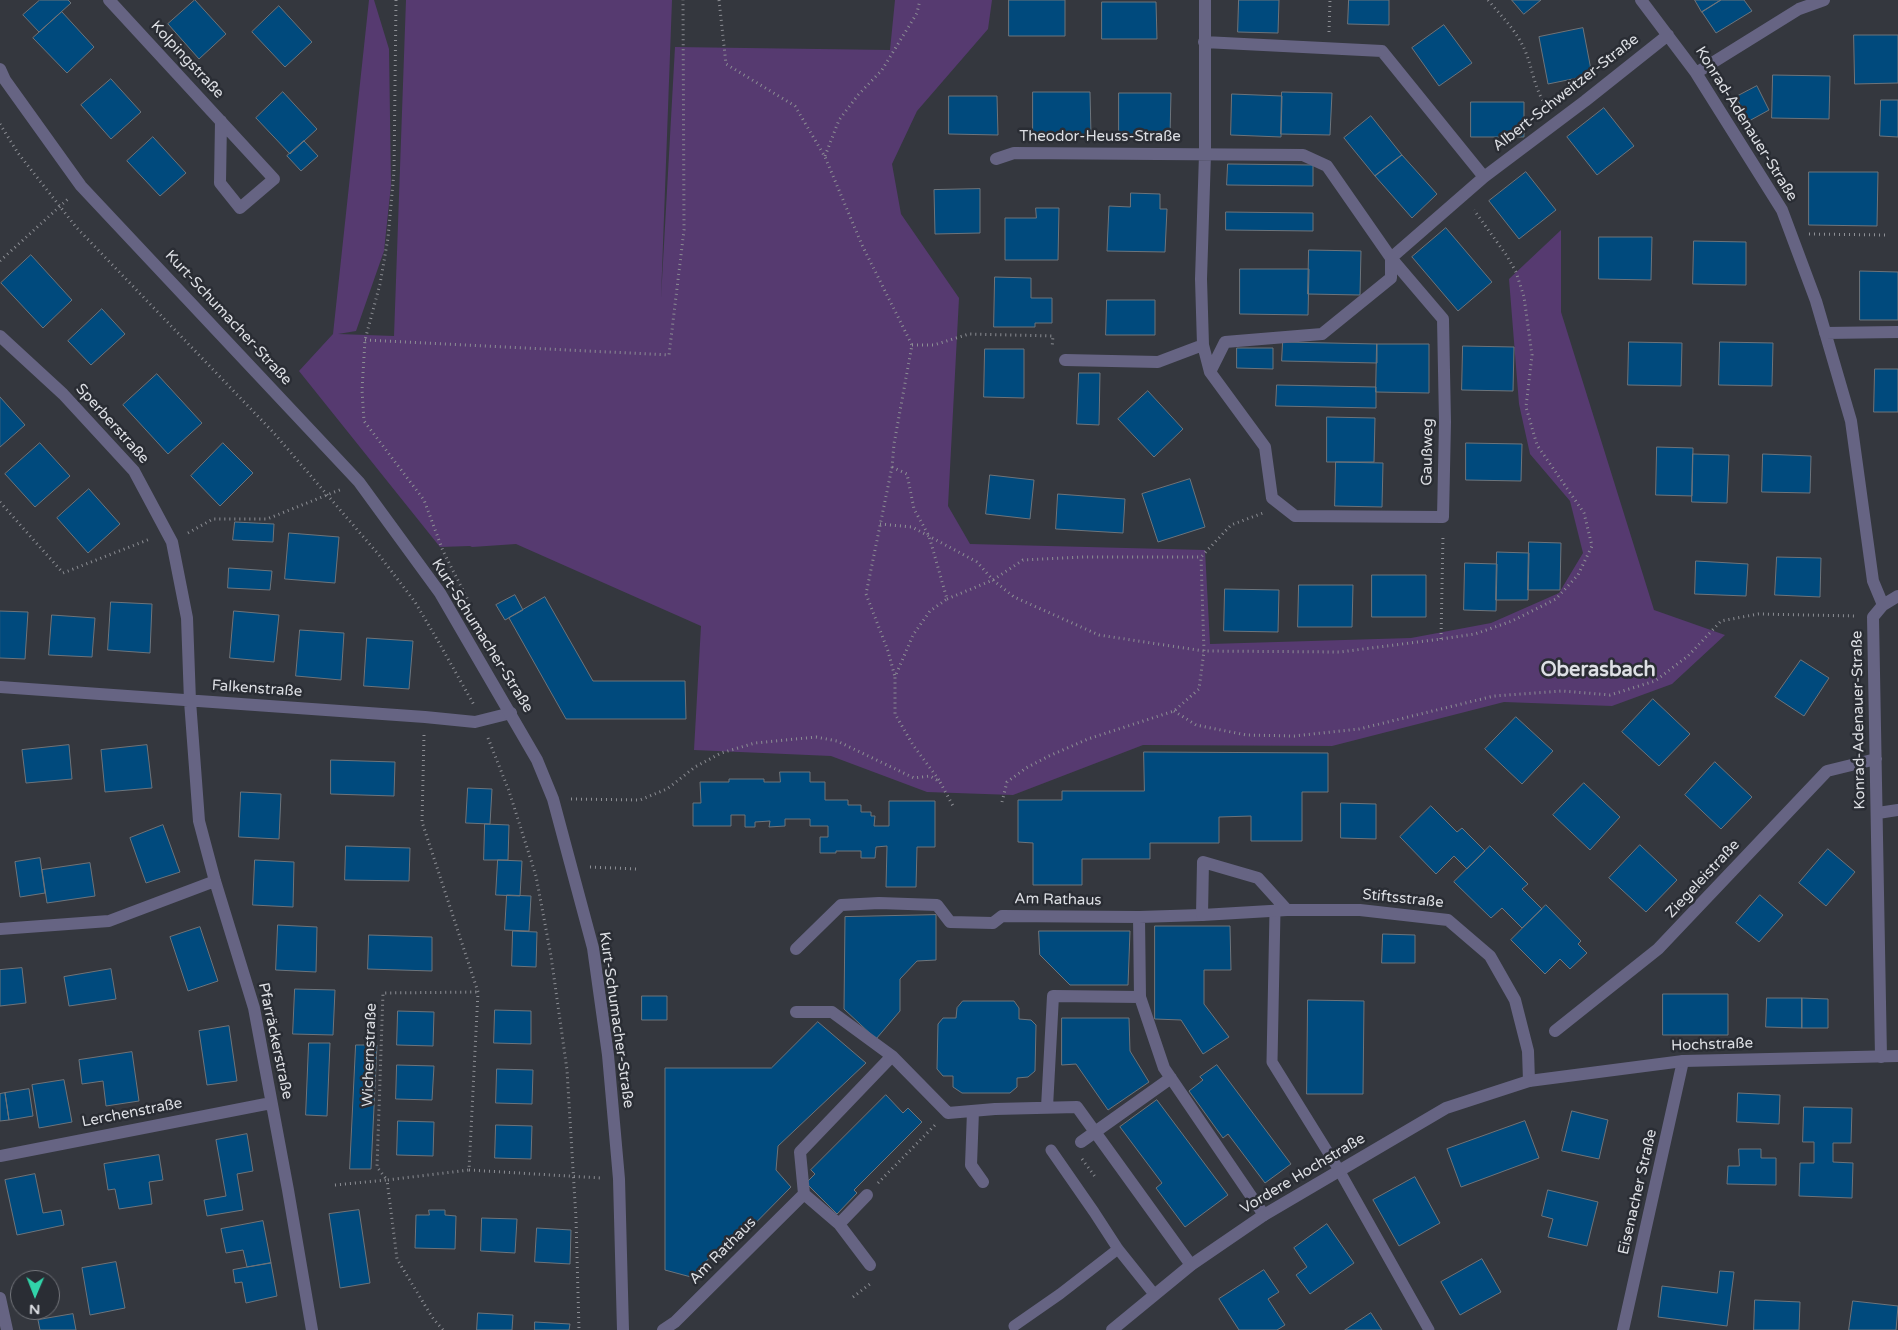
<!DOCTYPE html>
<html>
<head>
<meta charset="utf-8">
<style>
	body { margin:0 }
	#map { position:relative; width:1898px; height:1330px; overflow:hidden; background:#34373e; font-family:"Varela Round",sans-serif }
	canvas { display:block }
	.north { position:absolute; left:10px; top:1270px; width:50px; height:50px; box-sizing:border-box; background:#2a2d34; border:1px solid #72747a; border-radius:50%; rotate:181deg; font-size:14px; font-weight:700; line-height:20px; text-align:center; color:#dddfe4 }
	.north::after { content:''; display:block; margin:auto; width:18px; height:22px; background:#31d4a9; clip-path:polygon(50% 0,100% 100%,50% 72%,0 100%) }
</style>
</head>
<body>
<div id="map">
<canvas width="1898" height="1330"></canvas>
<div class="north">N</div>
</div>
<script>
const ctx = document.querySelector('canvas').getContext('2d');
ctx.lineJoin = 'round';
function fill(path, color) { ctx.fillStyle = color; ctx.fill(path, 'evenodd'); }
function strokePath(path, color, width, dash) { ctx.strokeStyle = color; ctx.lineWidth = width; ctx.lineCap = dash ? 'butt' : 'round'; ctx.setLineDash(dash || []); ctx.stroke(path); }
function label(font, color, halo, rows, align = 'center') {
  ctx.font = font + ' "Varela Round",sans-serif'; ctx.lineWidth = 5; ctx.setLineDash([]); ctx.textBaseline = 'middle'; ctx.strokeStyle = halo; ctx.fillStyle = color; for (const [text, x, y, turn = 0] of rows) {
    ctx.save(); ctx.translate(x, y); ctx.rotate((+turn || 0) * Math.PI / 180); ctx.textAlign = isNaN(turn) ? turn : align; if (halo) ctx.strokeText(text, 0, 0); ctx.fillText(text, 0, 0); ctx.restore();
  }
}
fill(new Path2D(`
	M369 0H374L389 49 391 185 384 251 356 331 338 334 394 336 406 0H672L661 298 675 47 890 50 895 0H992L988 29 917 111 892 164 901 214 959 298 948 506 970 544 1205 550 1210 644 1411 638 1491 623 1559 593 1583 553 1570 501 1530 454 1519 404 1509 279 1561 230V312L1654 610 1725 635 1672 684 1612 706 1504 702 1332 746 1143 745 1013 795 927 792 831 756 694 750 701 626 516 544 472 547 470 546 440 547 299 371 333 334Z`), '#563a70');
const building = new Path2D(`
	M40 0H68L71 3 39 32 23 15Z
	M195 0 226 34 199 59 168 24Z
	M1009 0H1065V36H1009Z
	M1239 0H1279L1278 33 1238 32Z
	M1349 0H1389V25L1348 24Z
	M1512 0H1541L1524 14Z
	M1695 0H1721L1702 12Z
	M1721 0H1744L1752 11 1716 33 1702 12Z
	M1102 2H1156L1157 39H1102Z
	M279 6 312 42 285 67 252 32Z
	M62 12 94 47 67 73 33 38Z
	M1444 25 1472 63 1439 86 1412 48Z
	M1583 28 1592 75 1548 84 1539 37Z
	M1854 35H1898V83L1855 84Z
	M1773 75 1830 76 1829 119 1772 118Z
	M111 79 141 112 111 139 81 105Z
	M1757 86 1769 110 1749 121 1736 97Z
	M283 92 317 129 290 154 256 118Z
	M1033 92H1090L1091 135H1033Z
	M1282 92 1332 93 1330 135 1281 134Z
	M1119 93H1171L1170 136 1119 135Z
	M1232 94 1282 96 1281 137 1231 135Z
	M949 96H997L998 135 949 134Z
	M1881 100H1898V137L1880 136Z
	M1471 102H1524V137H1471Z
	M1604 108 1634 146 1597 175 1567 137Z
	M1371 116 1402 155 1375 176 1344 138Z
	M153 137 186 173 160 196 127 161Z
	M304 141 318 156 301 171 287 156Z
	M1402 155 1437 194 1412 218 1375 176Z
	M1228 164 1313 165V186L1227 185Z
	M1526 172 1556 210 1519 239 1489 201Z
	M1809 172H1878L1877 226 1809 225Z
	M980 189V233L935 234 934 190Z
	M1131 193 1160 194V209H1167L1165 252 1107 251 1109 206 1130 207Z
	M1036 208H1059L1058 260H1005V218H1036Z
	M1226 212 1313 213V231L1226 230Z
	M1446 228 1492 282 1458 311 1412 257Z
	M1599 237H1652L1651 280 1599 279Z
	M1694 241 1746 242V285L1693 284Z
	M1309 250 1361 251 1360 295 1308 294Z
	M31 255 72 300 43 328 1 283Z
	M1240 269H1309L1308 315 1240 314Z
	M1860 271 1898 272V320H1860Z
	M995 277 1031 278V298H1052V323H1035V327H994Z
	M1107 300H1155V335H1106Z
	M102 309 125 334 91 365 68 341Z
	M1283 342 1377 344V363L1282 361Z
	M1629 342 1682 343 1681 386 1628 385Z
	M1720 342 1773 343 1772 386 1719 385Z
	M1377 344H1429V393L1376 392Z
	M1463 346 1514 347 1513 391 1462 390Z
	M1237 348H1273V369L1237 368Z
	M985 349H1024V398L984 397Z
	M1875 369H1898V412H1874Z
	M1079 373H1100L1099 425 1077 424Z
	M157 374 202 423 168 454 123 405Z
	M1277 385 1376 387V408L1276 406Z
	M1148 391 1183 429 1154 457 1118 419Z
	M0 397 25 425 0 447Z
	M1327 417 1375 418 1374 462H1327Z
	M40 443 70 476 35 507 5 474Z
	M223 443 253 473 220 506 191 476Z
	M1466 443 1522 444 1521 481 1466 480Z
	M1657 447 1693 448 1692 496 1656 495Z
	M1693 454 1729 455 1727 503 1692 502Z
	M1763 454 1811 456 1810 493 1762 492Z
	M1336 462 1383 463 1382 507 1335 506Z
	M990 475 1034 480 1030 519 986 514Z
	M1190 479 1205 527 1158 542 1142 494Z
	M89 489 120 524 88 553 57 518Z
	M1058 494 1125 499 1123 533 1056 529Z
	M235 522 274 524 273 542 233 540Z
	M289 533 339 537 335 583 285 579Z
	M1529 542 1561 543 1560 590H1528Z
	M1497 552 1529 553 1528 600H1496Z
	M1777 557 1821 558 1820 597 1775 595Z
	M1696 561 1748 564 1746 596 1695 594Z
	M1465 563 1497 564 1496 611 1464 610Z
	M229 568 272 571 270 590 228 588Z
	M1372 575H1426V617H1372Z
	M1299 585H1353L1352 627H1298Z
	M1225 589 1279 590 1278 632 1224 631Z
	M515 595 523 610 505 620 496 605Z
	M545 597 593 681H685L686 719H566L509 618Z
	M111 602 152 604 150 653 108 650Z
	M0 611 28 612 25 659 0 658Z
	M234 611 279 615 274 662 230 658Z
	M52 615 95 618 92 657 49 655Z
	M300 630 344 633 341 680 296 676Z
	M367 638 413 641 409 689 364 686Z
	M1801 660 1829 678 1804 716 1775 697Z
	M1653 699 1690 734 1659 766 1622 732Z
	M1516 717 1553 751 1522 784 1485 749Z
	M69 745 72 779 26 783 22 750Z
	M147 745 152 788 105 792 101 750Z
	M1144 752 1328 753V792H1302V841H1251V816L1219 817V843H1150V859H1082V885H1033V843L1018 842V800H1062V791H1144Z
	M331 760 395 762 394 796 331 794Z
	M1715 762 1752 797 1721 829 1685 795Z
	M780 772H810V782H825V800H848V805H861V812H871V816H875L874 826H889V801H935V847H917L916 887H886L887 846 876 847 875 858H861V851H836V853H820V837H828V826H810V819H785V826L769 827 770 821 755 822V827H745V815H731V826H693V803H701L700 782H729V779H764V782H780Z
	M1584 783 1620 817 1590 850 1553 815Z
	M468 788 492 789 490 824 466 823Z
	M241 792 281 794 279 839 239 837Z
	M1341 803 1376 804V839L1341 838Z
	M1431 806 1457 832 1462 828 1485 851 1467 869 1454 856 1436 874 1400 837Z
	M485 824 509 825 508 860H484Z
	M163 825 180 872 146 883 130 838Z
	M1640 845 1677 880 1646 912 1609 878Z
	M346 846 410 848 409 881 345 880Z
	M1490 846 1528 884 1522 889 1542 909 1522 928 1502 908 1491 918 1454 882Z
	M1828 849 1855 872 1826 906 1799 883Z
	M40 858 45 893 20 897 15 862Z
	M255 860 294 862 293 907 253 905Z
	M498 860 522 861 520 896 496 895Z
	M90 863 95 896 47 903 42 870Z
	M507 895 531 896 529 931 505 930Z
	M1760 895 1783 915 1759 942 1736 923Z
	M1546 905 1581 941 1578 944 1587 953 1570 969 1560 959 1545 974 1511 940Z
	M936 915V960L917 961 900 979V1011L876 1039 844 1009 845 917Z
	M278 925 317 927 316 972 276 970Z
	M1155 926H1230L1231 970H1204V1004L1229 1037 1203 1054 1181 1020 1155 1019Z
	M200 927 218 981 188 991 170 937Z
	M513 931 537 932 536 967 512 966Z
	M1039 931H1130L1128 985H1070L1040 955Z
	M1383 934 1415 935V963H1382Z
	M369 935 432 937V971L368 969Z
	M22 968 26 1003 0 1006V970Z
	M111 969 116 999 69 1006 64 977Z
	M295 989 335 990 333 1035 293 1034Z
	M1663 994H1728V1035H1663Z
	M642 996H667V1020H642Z
	M1767 998H1802V1028L1766 1027Z
	M1802 998 1828 999V1028H1802Z
	M1308 1000 1364 1001 1363 1094H1307Z
	M963 1001H1014L1019 1008V1019L1031 1020 1036 1025 1035 1071 1028 1077 1017 1078V1087L1010 1093H962L953 1087V1076H943L937 1069 938 1024 943 1018H956L957 1008Z
	M495 1010 531 1011V1044L494 1043Z
	M398 1011 434 1012 433 1046 397 1045Z
	M1062 1018H1129L1130 1051 1149 1082 1108 1110 1076 1064 1062 1065Z
	M818 1022 866 1063 778 1146 776 1170 791 1187 725 1254 718 1249 691 1277 665 1270V1068H771Z
	M229 1026 237 1081 207 1085 199 1031Z
	M309 1043H330L327 1116 306 1115Z
	M356 1045H377L371 1169H350Z
	M132 1052 139 1101 106 1106 103 1081 82 1084 79 1060Z
	M397 1065 434 1066 432 1100 396 1099Z
	M1217 1065 1291 1164 1265 1183 1228 1134 1223 1138 1189 1091 1203 1080 1200 1077Z
	M497 1069 533 1070 532 1104 496 1103Z
	M64 1080 72 1122 39 1128 32 1085Z
	M29 1089 33 1116 9 1120 5 1093Z
	M5 1093 9 1120 0 1121V1094Z
	M1738 1093 1780 1095 1779 1124 1737 1122Z
	M886 1095 903 1113 908 1108 922 1122 854 1190 857 1193 837 1214 806 1183 815 1174 811 1170Z
	M1157 1100 1228 1195 1185 1227 1156 1188 1162 1183 1120 1127Z
	M1804 1107 1852 1108 1851 1143H1833V1162L1853 1163 1852 1198 1799 1196 1800 1163H1814V1142H1803Z
	M1572 1111 1608 1120 1599 1159 1562 1151Z
	M398 1121 434 1122 433 1156 397 1155Z
	M1525 1121 1539 1158 1461 1187 1447 1149Z
	M496 1125 532 1126 531 1159 495 1158Z
	M247 1134 253 1171 237 1174 243 1210 207 1216 204 1200 226 1196 216 1140Z
	M1739 1149H1761V1158H1776V1185L1727 1184 1728 1166H1739Z
	M159 1155 163 1180 149 1182 152 1204 119 1209 115 1189 108 1190 104 1164Z
	M35 1174 43 1213 61 1210 64 1225 17 1235 5 1180Z
	M1415 1177 1440 1223 1399 1246 1373 1200Z
	M1548 1190 1598 1202 1587 1246 1548 1237 1553 1219 1542 1216Z
	M359 1210 370 1283 340 1288 329 1214Z
	M429 1210H445V1215L456 1216 455 1249 415 1248 416 1215H429Z
	M482 1218 517 1219 515 1253 481 1251Z
	M263 1221 271 1263 247 1267 243 1250 226 1253 221 1229Z
	M1327 1224 1354 1263 1310 1294 1296 1275 1307 1267 1294 1248Z
	M537 1228 571 1230 570 1264 535 1262Z
	M1482 1259 1501 1292 1460 1315 1441 1282Z
	M116 1262 125 1308 90 1315 82 1268Z
	M271 1263 277 1296 246 1303 242 1282 235 1283 233 1270Z
	M1264 1270 1279 1292 1268 1299 1285 1325 1277 1330H1239L1219 1299Z
	M1720 1271 1734 1272 1727 1326 1658 1317 1662 1286 1717 1293Z
	M1755 1300 1800 1302 1799 1330H1754Z
	M1853 1301 1898 1306 1896 1330H1849Z
	M478 1313 513 1315 512 1330H477Z
	M1371 1313 1382 1330H1345Z
	M73 1314 76 1330H40L38 1320Z
	M535 1322 570 1324 569 1330H535Z`);
fill(building, '#004a7d');
strokePath(building, '#6d747b', 1);
strokePath(new Path2D(`
	M396 0 394 172 388 238 380 284 365 340 362 390 364 421 424 500 443 551 471 606
	M719 0 726 64 795 106 825 157 862 245 912 345 894 444 892 467 866 594 888 651 895 677
	M1488 0C1502 17 1518 32 1526 53 1533 71 1535 91 1547 107
	M1329 32 1330 0
	M0 124 18 153 76 227 273 432 379 555 415 602 438 641 474 705
	M825 156 839 120 858 95 882 70 917 13 920 0
	M1809 234 1886 235
	M0 261 68 199
	M365 340 669 355 684 230 683 0
	M912 345H934L969 334 1053 336 1052 348
	M892 467 907 474 914 509 929 536 947 599 930 611 913 635 895 677V714L913 745 939 780
	M0 502 63 573 150 539
	M880 524 912 527 977 562 993 580 1014 597 1099 635 1204 651 1340 652 1441 639 1475 634 1512 621 1556 599 1578 575 1592 546 1584 513 1537 445 1526 407 1532 355 1524 297 1516 272 1507 256 1474 210
	M188 533 213 519H267L342 489
	M947 599 993 580 1023 560 1084 557H1201
	M1441 639 1443 535
	M1174 711 1196 725 1246 735 1294 736 1359 729 1494 696 1562 691 1610 695 1655 681 1688 656 1721 621 1758 614 1857 616
	M424 735 422 822 478 992 469 1170 387 1180 397 1259 432 1317 443 1330
	M488 738 509 791 536 876 551 956 567 1070 576 1219 579 1330
	M571 799 640 800 667 789 695 767 721 753 755 743 816 737 837 741 914 778 930 776 940 782 953 806
	M1002 802 1007 782 1026 768 1049 756 1088 739 1174 711 1199 689 1204 651 1201 557 1231 525 1263 513
	M590 867 637 869
	M1082 1159 1096 1178
	M469 1170 601 1178
	M878 1183 935 1125
	M335 1185 387 1180 377 1167 383 993 478 992
	M853 1297 870 1284`), '#8c8e94', 3, [1, 4]);
strokePath(new Path2D(`
	M1275 911 1272 1062 1339 1170 1429 1330
	M1051 1150 1094 1212 1118 1249 1154 1294
	M1014 1326 1060 1294 1118 1249`), '#666483', 11);
strokePath(new Path2D(`
	M1139 917 1202 915
	M796 949 841 905 879 903 937 905 950 922 993 923 1002 916 1139 917 1140 997 1164 1068 1264 1215
	M796 1012H832L892 1056 948 1113 995 1109 1077 1107 1191 1265
	M1047 1107 1053 996 1140 997
	M973 1111 971 1165 983 1182
	M1081 1142 1171 1078
	M804 1194 839 1224 867 1195
	M839 1224 870 1265
	M663 1330 675 1322 804 1194 800 1152 892 1056`), '#666483', 12);
strokePath(new Path2D(`
	M109 0 274 179 240 208 220 183 221 121
	M1641 0 1696 73 1782 210 1816 301 1851 421 1873 581 1883 605 1873 617 1881 1057
	M1204 42 1382 51 1484 177
	M1696 73 1799 9 1824 0
	M996 159 1014 153 1303 155 1327 166 1391 258 1443 319 1445 422 1443 517 1295 516 1272 498 1265 447 1210 372 1203 345 1201 279 1205 154V0
	M1825 333 1898 332
	M0 336 63 394 134 471 172 542 187 618 190 701 199 821 215 881 254 1008 288 1190 312 1330
	M1065 360 1158 362 1203 345
	M1210 372 1225 342 1322 334 1391 278V258L1484 177 1585 101 1668 35
	M1883 605 1898 596
	M0 687 425 717 475 722 511 713
	M1878 813 1898 810
	M1287 910 1258 878 1203 862 1202 915 1287 910H1360L1448 920 1490 956 1515 1000 1528 1051 1529 1081
	M0 929 109 921 215 881
	M1555 1031 1658 949 1827 771 1876 759
	M0 1156 271 1103
	M0 1298 7 1330
	M1623 1330 1683 1061`), '#666483', 12);
strokePath(new Path2D(`
	M0 69 5 80 81 186 359 482 440 593 537 760 553 799 593 948 608 1055 619 1179 623 1330
	M1112 1330 1191 1265 1264 1215 1446 1108 1529 1081 1683 1061 1898 1056`), '#666483', 12);
label('15px', '#dddfe4', '#2a2d34', [
	["Kolpingstraße",187,60,47],
	["Albert-Schweitzer-Straße",1566,93,-38],
	["Konrad-Adenauer-Straße",1746,124,58],
	["Theodor-Heuss-Straße",1100,137],
	["Kurt-Schumacher-Straße",228,318,47],
	["Sperberstraße",112,424,48],
	["Gaußweg",1428,452,-89],
	["Kurt-Schumacher-Straße",482,636,58],
	["Falkenstraße",257,689,4],
	["Konrad-Adenauer-Straße",1859,720,-91],
	["Ziegeleistraße",1703,879,-47],
	["Stiftsstraße",1403,899,6],
	["Am Rathaus",1058,900,1],
	["Kurt-Schumacher-Straße",616,1020,82],
	["Pfarräckerstraße",275,1041,78],
	["Hochstraße",1712,1045,-2],
	["Wichernstraße",370,1055,-88],
	["Lerchenstraße",132,1113,-11],
	["Vordere Hochstraße",1303,1174,-31],
	["Eisenacher Straße",1638,1192,-77],
	["Am Rathaus",723,1251,-45]
]);
label('bold 20px', '#dddfe4', '#2a2d34', [
	["Oberasbach",1598,671]
]);
</script>
</body>
</html>
